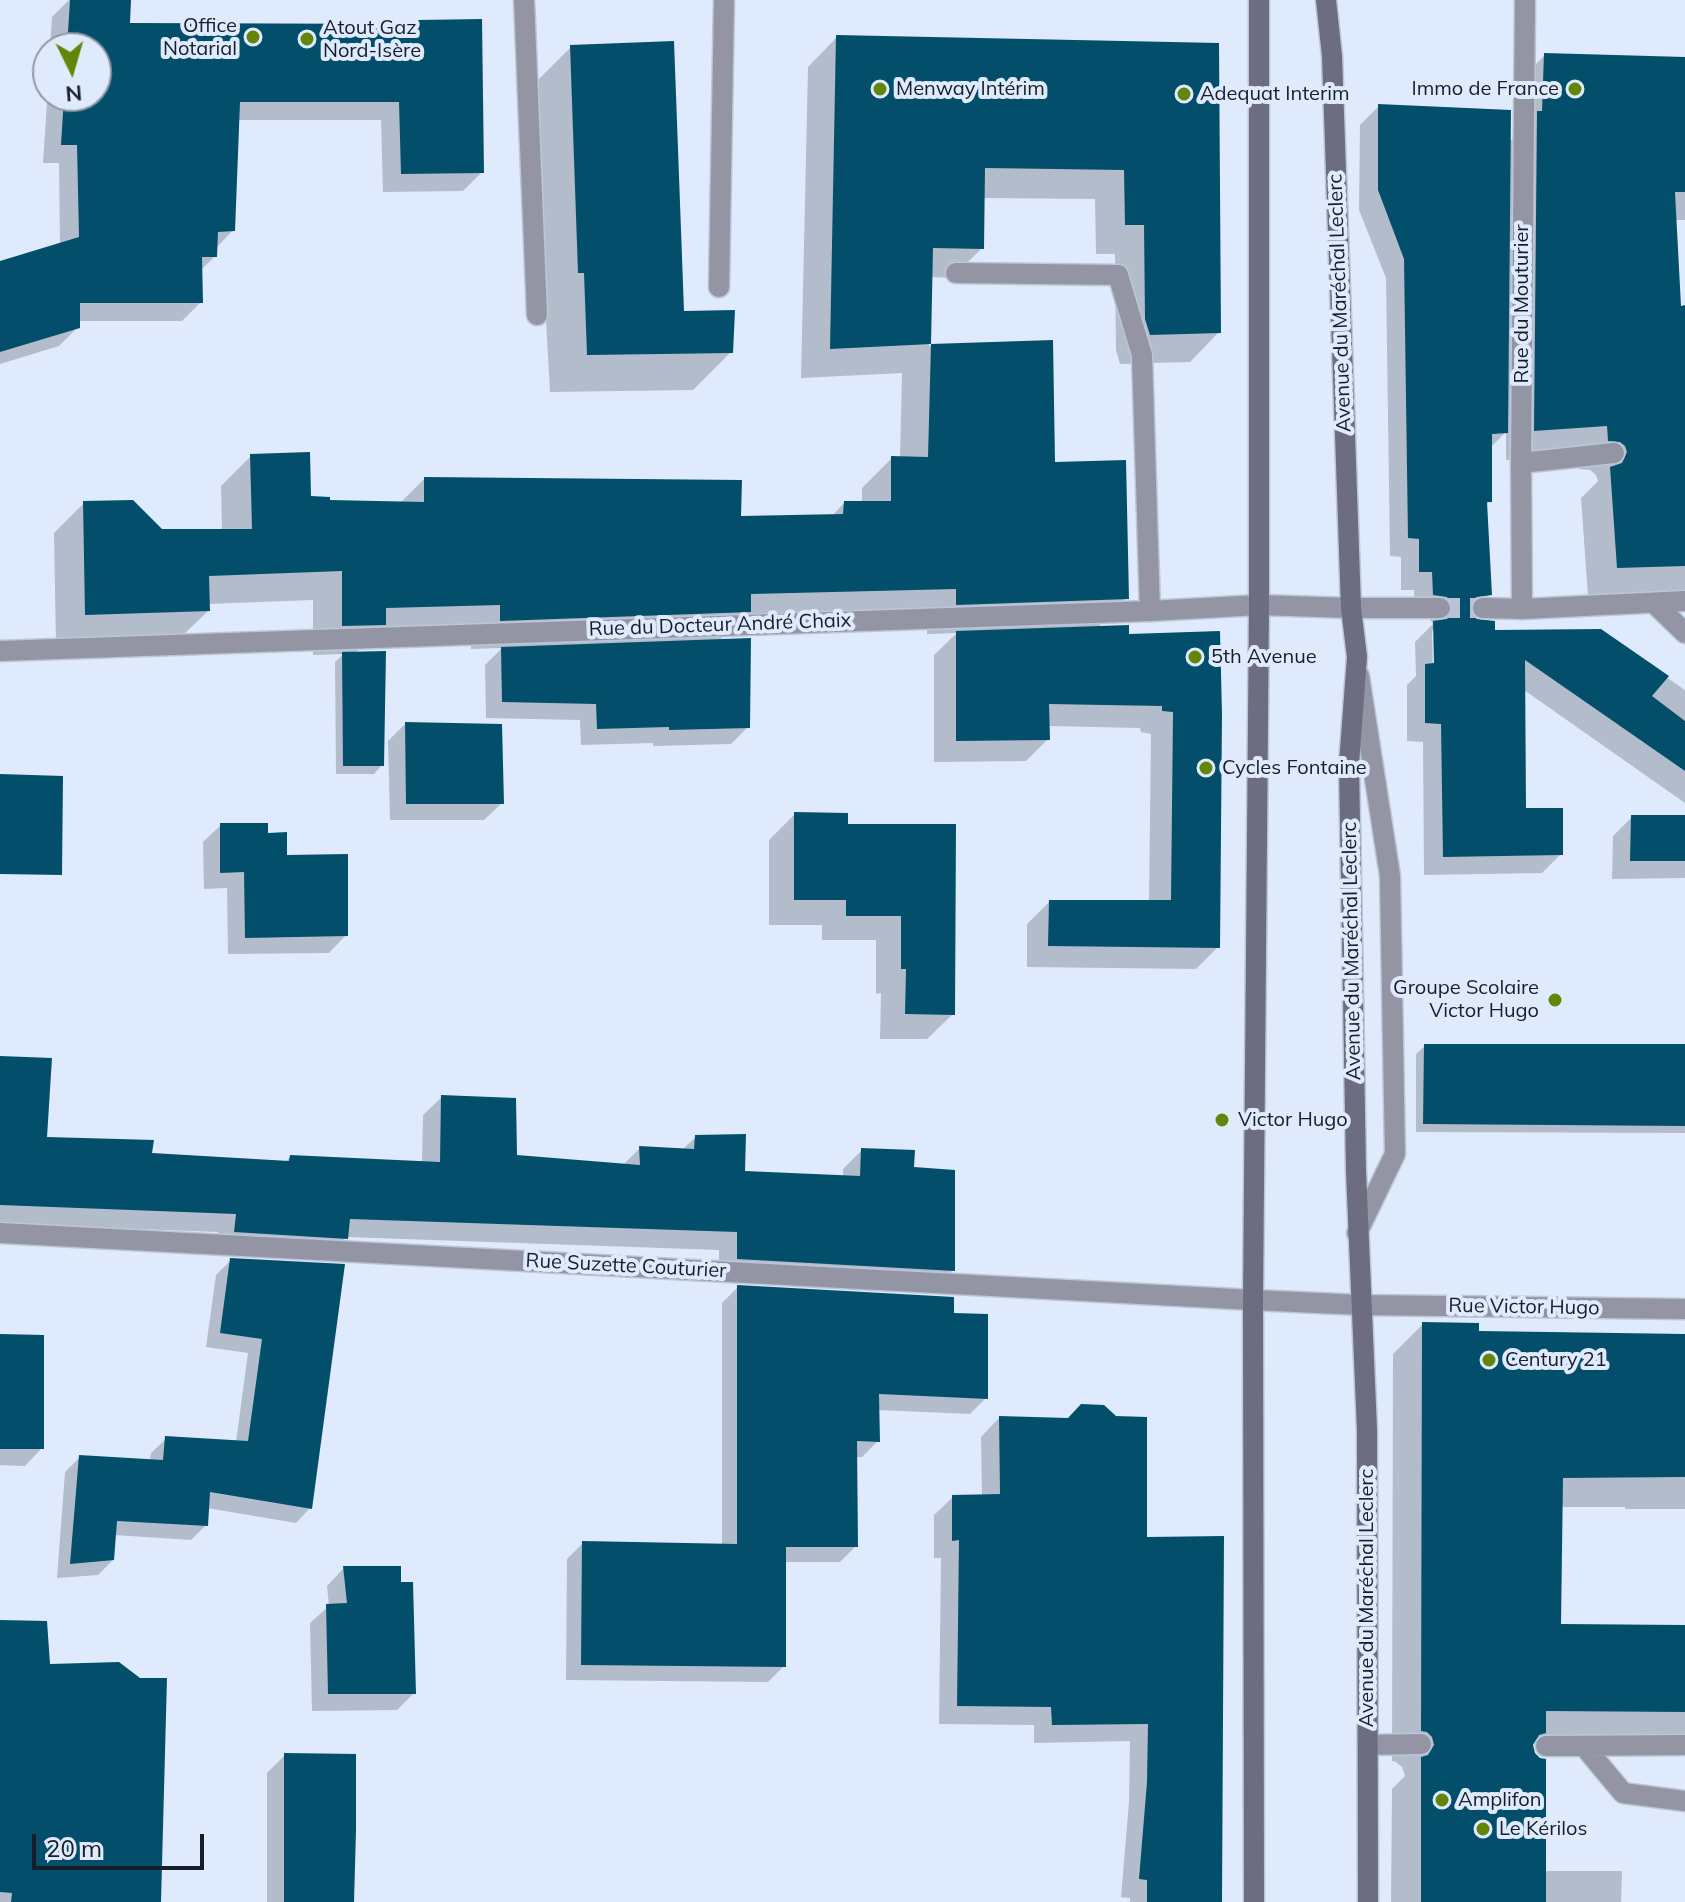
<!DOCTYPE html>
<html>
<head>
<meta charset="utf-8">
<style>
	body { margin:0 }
	#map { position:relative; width:1685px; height:1902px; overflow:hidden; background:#dfebfd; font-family:Mulish,sans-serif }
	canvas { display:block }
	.north { position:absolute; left:32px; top:32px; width:80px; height:80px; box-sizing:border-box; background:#dfebfd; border:2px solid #8f99a8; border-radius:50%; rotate:175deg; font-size:22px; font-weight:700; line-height:32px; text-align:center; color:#171e29 }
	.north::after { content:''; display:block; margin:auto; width:28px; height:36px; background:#618609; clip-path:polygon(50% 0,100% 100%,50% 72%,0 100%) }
	.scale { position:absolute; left:32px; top:1834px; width:172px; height:36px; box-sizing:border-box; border:4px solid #171e29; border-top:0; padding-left:10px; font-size:24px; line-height:28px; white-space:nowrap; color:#171e29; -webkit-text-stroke:6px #dfebfd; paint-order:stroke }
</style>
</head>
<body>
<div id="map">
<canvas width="1685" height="1902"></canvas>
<div class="north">N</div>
<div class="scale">20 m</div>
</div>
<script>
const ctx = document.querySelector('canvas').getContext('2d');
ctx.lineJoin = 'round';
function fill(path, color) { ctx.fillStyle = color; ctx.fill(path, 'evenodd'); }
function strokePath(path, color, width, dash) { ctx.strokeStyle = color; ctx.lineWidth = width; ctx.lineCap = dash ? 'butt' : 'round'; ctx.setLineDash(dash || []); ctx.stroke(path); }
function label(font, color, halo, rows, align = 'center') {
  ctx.font = font + ' Mulish,sans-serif'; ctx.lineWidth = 8; ctx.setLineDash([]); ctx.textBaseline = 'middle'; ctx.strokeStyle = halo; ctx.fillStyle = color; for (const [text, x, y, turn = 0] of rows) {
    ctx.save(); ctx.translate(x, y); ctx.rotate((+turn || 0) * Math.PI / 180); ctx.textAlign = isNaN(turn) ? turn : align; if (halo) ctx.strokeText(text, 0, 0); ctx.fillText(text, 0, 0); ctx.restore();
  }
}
fill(new Path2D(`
	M69 0H129L128 25 416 26 419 22 482 172 463 191 383 192 381 120H237L233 230 216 248 215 256 200 271 201 302 182 321H78V327L59 346 0 364V263L60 245 59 163H43L48 87V96H96V48H50L52 17Z
	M837 37 1217 45 1219 332 1190 362 1120 364 1116 350 1115 254H1096L1095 199 983 198 982 248 952 278 930 277 929 346 1051 342 1053 464 1126 598 1097 628 1127 636 1218 633V947L1196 969 1027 967V924L1049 902H1149L1151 734 1141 732 1140 728 1048 726V739L1026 761 934 762V655L957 633 927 634V618L738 622 719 641 748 727 731 744 653 746V743L581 745 580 720 486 718 485 665 502 648 471 649V634L372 636 354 654 382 765 374 774H336L335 662 344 654 313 655V600L208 604V611L178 640 56 644 54 533 84 503 161 531H222L221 486 251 456 309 498 328 502 400 503 424 479 739 518 832 516 844 503H862V488L892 458H900L902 373 801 378 808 67Z
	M571 47 682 313 731 352 693 390 550 392 533 85Z
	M1544 56 1685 59V220H1674L1679 308 1685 307V594L1588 596 1581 498 1598 481 1596 475 1590 470 1579 469 1578 455 1506 460V432L1490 448V501L1485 506 1490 594 1469 615 1493 632 1600 631 1685 690V803L1524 690V810L1561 854 1542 873 1424 875 1423 742 1407 741V685L1416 676 1415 642 1433 624 1428 616 1415 613 1414 590H1401V557L1390 556 1386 278 1359 210 1360 125 1379 106 1509 142 1514 137 1515 85ZM1436 628 1437 673H1433L1432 631Z
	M405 724 502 803 484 820H390L388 741Z
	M795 814 846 826H954L953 1014 927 1039H880L881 993 876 994V940H822V925H769V840Z
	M1632 817H1685V878L1612 879 1613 836Z
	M221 825 285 857 346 935 329 953 228 954 227 888 204 889 203 842Z
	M1425 1046H1685V1133L1416 1132V1054Z
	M0 1079 45 1139 150 1155 285 1163 290 1157 422 1163 423 1115 442 1097 515 1157 623 1165 640 1148 682 1150 696 1137 743 1173 843 1177V1169L862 1150 953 1270 934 1289 719 1278V1250L346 1237 327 1257 216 1251 218 1232 0 1224Z
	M231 1260 343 1266 310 1508 296 1523 207 1508 206 1525 191 1540 114 1535 113 1560 98 1575 57 1578 65 1472 80 1457 150 1461 151 1453 166 1439 236 1442 248 1353 206 1347 216 1275Z
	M738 1287 952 1315 986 1398 970 1414 877 1410 878 1441 862 1457H855L856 1546 840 1562H784V1666L768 1682 566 1680 567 1559 583 1543 722 1545V1303Z
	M1423 1324 1477 1333 1685 1336V1509H1625V1507H1561L1559 1626 1685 1627V1742L1536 1740 1531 1745 1544 1871H1622L1621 1902H1391L1392 1789 1405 1776 1402 1767 1396 1762 1392 1761 1393 1354Z
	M0 1336 42 1448 25 1466 0 1465Z
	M999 1418 1145 1540 1220 1902H1130V1898L1121 1897 1129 1802 1130 1741 1034 1743V1725L939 1724 941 1558H934V1515L953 1497H982L981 1437Z
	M344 1568 414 1693 397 1710 312 1711 310 1623 329 1606 327 1586Z
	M0 1622 48 1666 140 1680 159 1902H0Z
	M285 1755 352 1902H267V1773Z`), '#0003');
fill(new Path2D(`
	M70 0H131L130 23 419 24 418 20 482 19 484 173 401 174 399 102H240L235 231 218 232 217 257H202L203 303H80V328L0 352V261L79 237 77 145H61L64 96H96V48H67Z
	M836 35 1219 43 1221 333 1150 335 1145 319 1144 225H1125L1124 170 985 168 984 249 933 248 931 344 1053 340 1055 462 1126 460 1129 599 956 605V589L751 594V612L500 621V605L386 608V625L342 626V571L209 576 210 611 85 615 83 501 133 500 162 529H252L250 454 310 452 311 496 330 497V500L424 502V477L742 480 741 516 843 514 844 501H891V456L928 457 931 344 830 349Z
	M674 41 684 311 735 310 733 353 587 355 584 273H578L570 45Z
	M1544 53 1685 57V192H1675L1681 306 1685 305V566L1617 568 1610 467 1622 463 1627 452 1625 446 1620 442 1608 441 1607 426 1534 431 1537 111H1542Z
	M1378 104 1511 110 1508 433 1492 434V502H1487L1492 595 1476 597 1470 607 1471 613 1477 619 1495 621V630L1601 629 1669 676 1652 696 1685 721V771L1525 660 1526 808H1563V855L1443 857 1441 724 1425 723V664L1434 663 1433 621 1447 619 1452 614 1453 607 1447 597 1433 595 1432 572H1419V539L1408 538 1404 259 1378 190Z
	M1129 625V634L1220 631 1222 715 1220 948 1048 946 1049 900H1171L1173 712 1162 711V706L1049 704 1050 740 956 741V631Z
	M751 638 750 728 669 730V727L597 729 596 704 502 702 501 647Z
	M386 651 384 766H343L342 652Z
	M405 722 502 724 504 804H406Z
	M0 774 63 776 62 875 0 874Z
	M794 812 848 813V824H956L955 1015 905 1014 906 969H901V916H846V900H794Z
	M1631 815H1685V861H1630Z
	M220 823H268V833L287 832V855L348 854V936L245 938 244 872 220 873Z
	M1424 1044H1685V1126L1423 1124Z
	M0 1056 52 1058 47 1137 154 1140 152 1153 289 1161 290 1155 440 1162 441 1095 516 1098 517 1155 640 1165 639 1146 694 1149 695 1135 746 1134 745 1171 860 1176 861 1148 915 1150 914 1167 955 1170V1271L737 1259V1232L350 1219 348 1239 234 1232 236 1214 0 1205Z
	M230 1258 345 1264 312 1509 210 1492 208 1526 117 1521 114 1560 70 1564 79 1455 163 1460 165 1436 248 1441 262 1339 220 1333Z
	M737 1285 954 1297V1313L988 1314V1399L879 1394 880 1442 857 1441 858 1547H786V1667L581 1665 582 1541 737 1544Z
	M1422 1322 1479 1323V1331L1685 1334V1477L1563 1478 1561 1624 1685 1625V1712L1546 1711V1733L1539 1735 1533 1745 1535 1753 1540 1758 1546 1759V1902H1421V1757L1428 1755 1434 1745 1432 1737 1427 1732 1421 1731Z
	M0 1334 44 1335V1449H0Z
	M1081 1404 1104 1405 1116 1416 1147 1417V1537L1224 1536 1222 1902H1147V1880L1139 1879 1147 1782 1148 1724 1052 1725 1051 1707 957 1706 959 1540 952 1541V1495L1000 1494 999 1416 1068 1418Z
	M343 1566H401V1582H413L416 1694H328L326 1604 347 1603Z
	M0 1620 47 1621 50 1664 119 1662 140 1678H167L161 1902H11L12 1893 0 1892Z
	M284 1753 356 1754V1830L354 1902H284Z`), '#034f6b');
strokePath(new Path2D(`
	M1440 608H1483`), '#b7c2d3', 20, [20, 10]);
const lane = new Path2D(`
	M524 0 537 315
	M956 273 1118 275 1142 355 1150 611
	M719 287 724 0
	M1654 603 1685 633
	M1522 609 1521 463 1614 453
	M1357 1233 1395 1154 1390 876 1359 676
	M1368 1745 1421 1744
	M1546 1746 1685 1745
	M1584 1746 1623 1793 1685 1801`);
const street = new Path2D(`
	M1521 463 1525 0
	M1483 608 1522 609 1685 601
	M0 651 1150 611 1259 605 1351 608H1440
	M0 1233 1253 1300 1362 1305 1685 1309`);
const secondary = new Path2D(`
	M1326 0 1332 56 1351 608 1357 657 1349 764 1356 1171 1367 1430 1368 1902
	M1254 1902 1253 1300 1259 605V0`);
strokePath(lane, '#bbc6d7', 23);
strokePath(street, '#bbc6d7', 23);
strokePath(secondary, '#bbc6d7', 23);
strokePath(lane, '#9495a4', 20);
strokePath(street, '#9495a4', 20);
strokePath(secondary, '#6c6d81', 20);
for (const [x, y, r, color] of [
	[253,37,8,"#618609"],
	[307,39,8,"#618609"],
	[880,89,8,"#618609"],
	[1575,89,8,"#618609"],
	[1184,94,8,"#618609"],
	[1195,657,8,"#618609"],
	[1206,768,8,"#618609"],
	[1555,1000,8,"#618609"],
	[1222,1120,8,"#618609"],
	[1489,1360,8,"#618609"],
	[1442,1800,8,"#618609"],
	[1483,1829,8,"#618609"]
]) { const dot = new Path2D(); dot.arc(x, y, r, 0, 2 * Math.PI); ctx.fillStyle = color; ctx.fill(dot); strokePath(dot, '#dfebfd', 3); }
label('20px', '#171e29', '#dfebfd', [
	["Office",237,26,"right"],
	["Notarial",237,49,"right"],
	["Atout Gaz",323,28],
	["Nord-Isère",323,51],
	["Menway Intérim",896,89],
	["Immo de France",1559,89,"right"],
	["Adequat Interim",1200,94],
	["5th Avenue",1211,657],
	["Cycles Fontaine",1222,768],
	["Groupe Scolaire",1539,988,"right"],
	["Victor Hugo",1539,1011,"right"],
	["Victor Hugo",1238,1120],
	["Century 21",1505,1360],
	["Amplifon",1458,1800],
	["Le Kérilos",1499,1829]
], 'left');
label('20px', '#171e29', '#dfebfd', [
	["Avenue du Maréchal Leclerc",1340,303,-92],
	["Rue du Mouturier",1522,304,-90],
	["Rue du Docteur André Chaix",720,625,-2],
	["Avenue du Maréchal Leclerc",1352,951,-91],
	["Rue Suzette Couturier",626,1266,3],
	["Rue Victor Hugo",1524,1307,1],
	["Avenue du Maréchal Leclerc",1367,1598,-90]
]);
</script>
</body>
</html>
